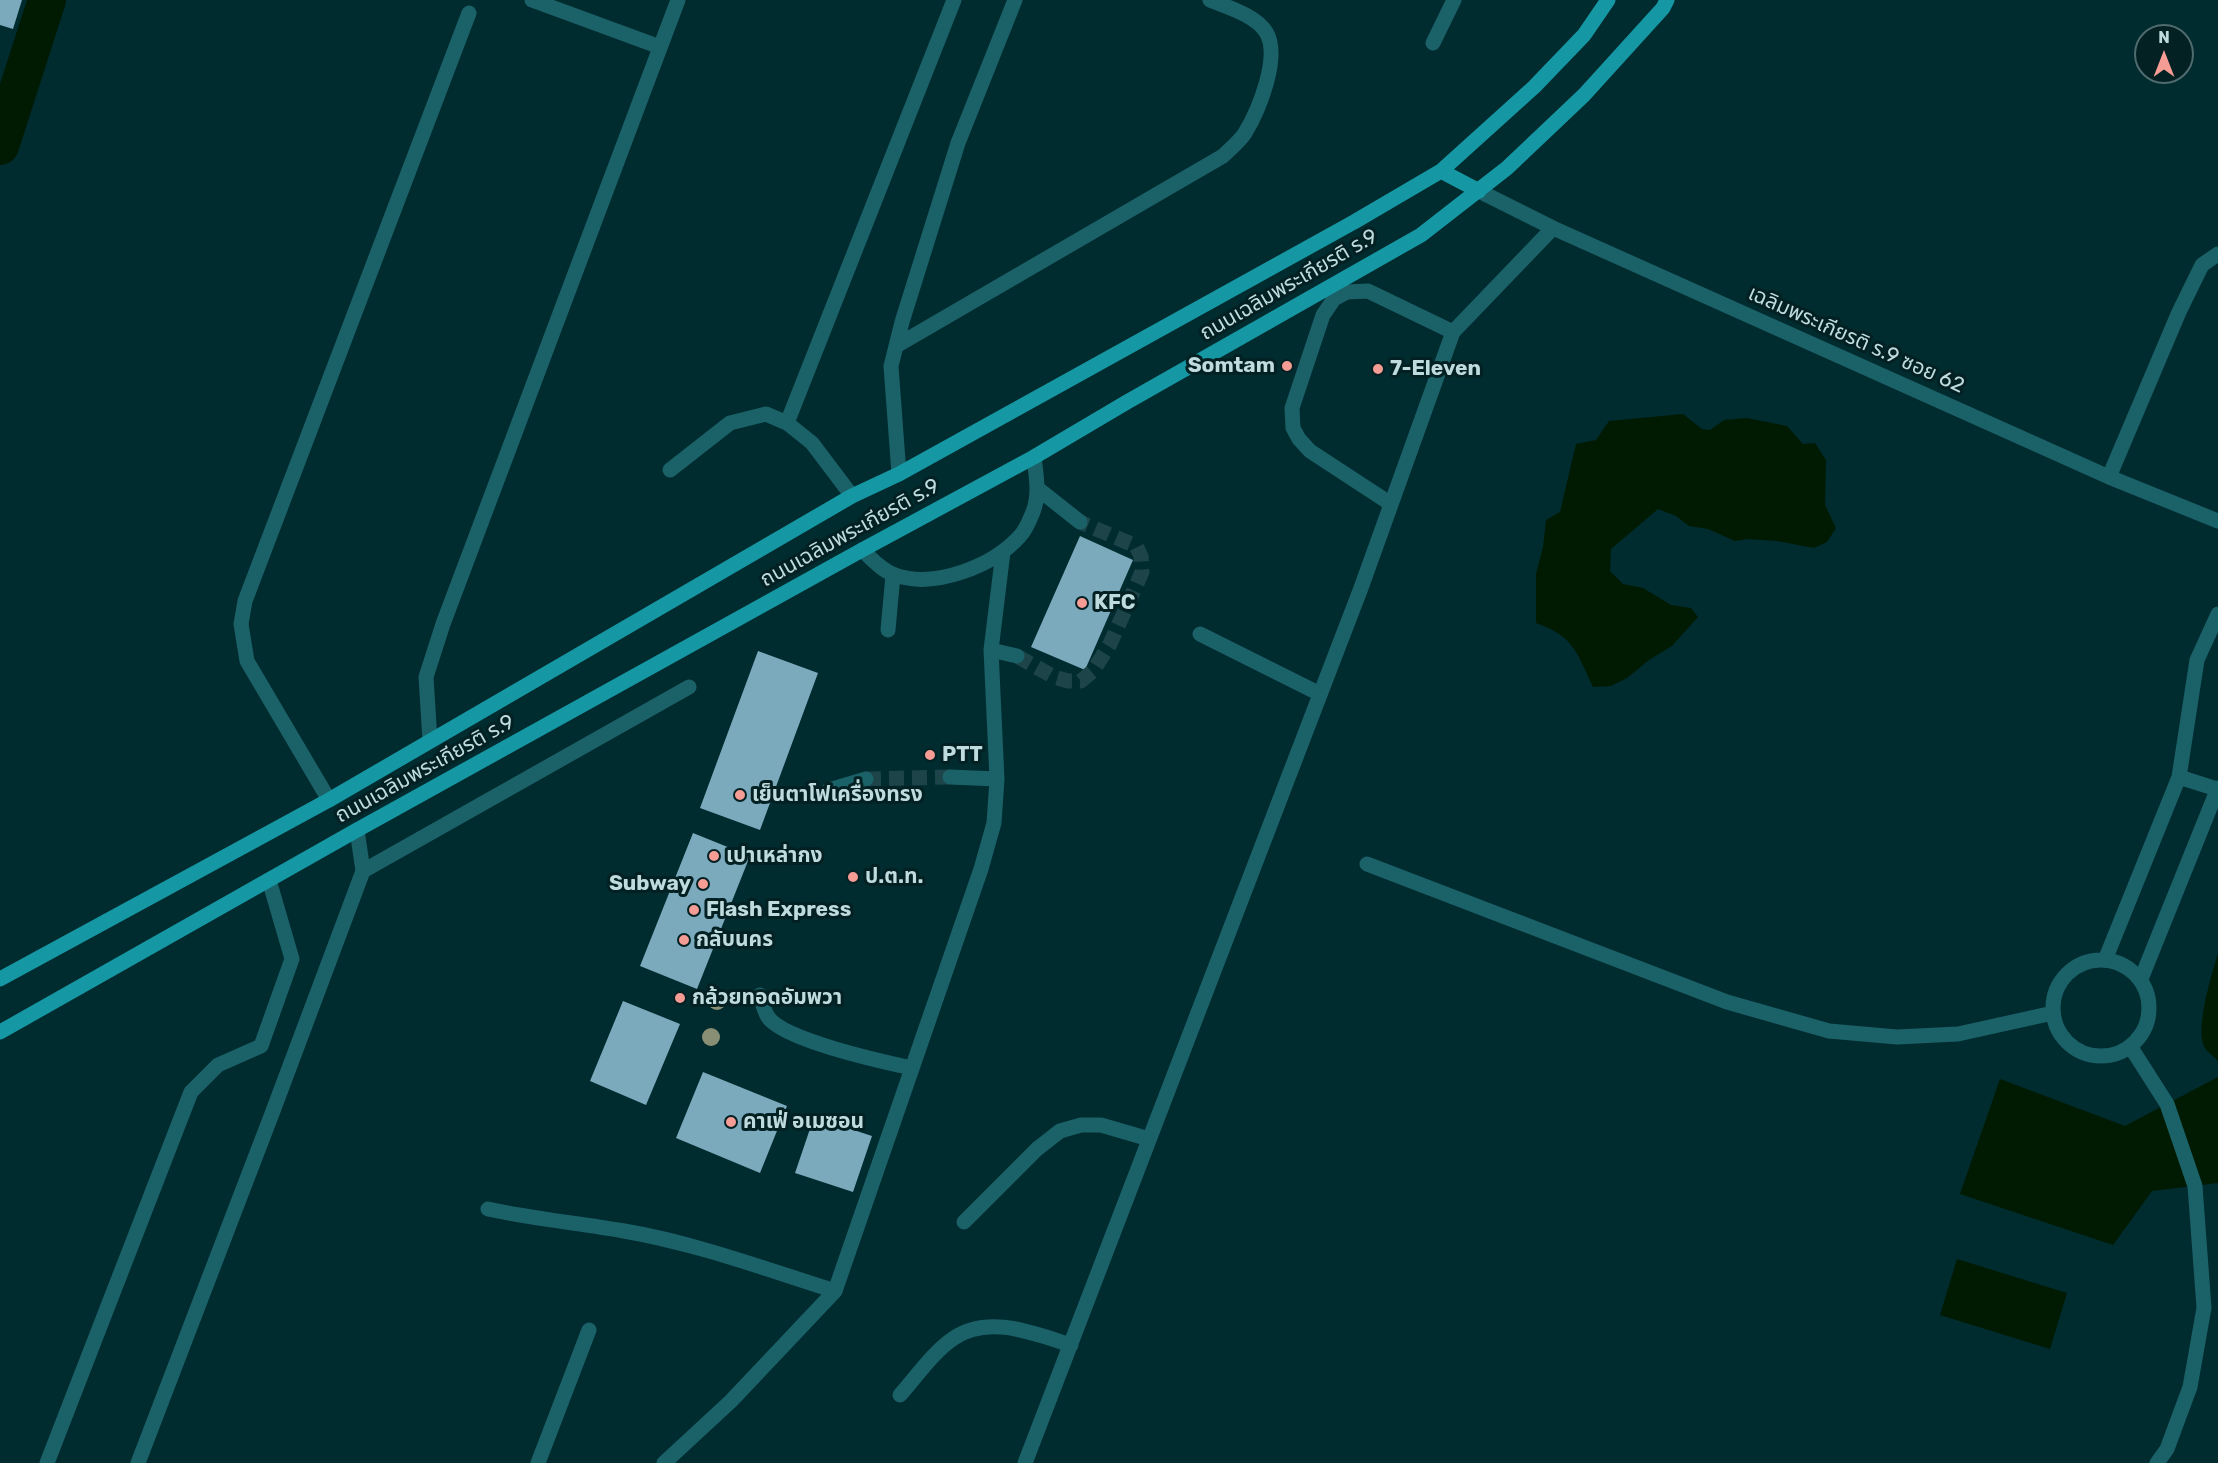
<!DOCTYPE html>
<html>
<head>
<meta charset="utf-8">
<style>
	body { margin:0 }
	#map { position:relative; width:2218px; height:1463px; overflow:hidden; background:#002b2f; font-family:Rubik,sans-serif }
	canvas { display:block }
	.north { position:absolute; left:2134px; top:24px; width:60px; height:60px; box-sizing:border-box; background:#032023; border:2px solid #4f6b6e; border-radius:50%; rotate:0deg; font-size:16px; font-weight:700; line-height:24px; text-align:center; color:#c0dbde }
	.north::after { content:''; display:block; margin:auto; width:21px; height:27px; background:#f59c95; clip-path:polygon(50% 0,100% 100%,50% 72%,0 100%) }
</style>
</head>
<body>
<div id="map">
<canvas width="2218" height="1463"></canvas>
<div class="north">N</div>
</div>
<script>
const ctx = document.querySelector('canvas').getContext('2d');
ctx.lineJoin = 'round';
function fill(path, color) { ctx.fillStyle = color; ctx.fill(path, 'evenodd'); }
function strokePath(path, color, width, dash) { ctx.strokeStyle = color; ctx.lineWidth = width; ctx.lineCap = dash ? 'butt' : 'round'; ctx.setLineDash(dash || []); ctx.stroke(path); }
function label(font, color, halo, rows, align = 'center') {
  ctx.font = font + ' Rubik,"Noto Sans Thai",sans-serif'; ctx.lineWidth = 6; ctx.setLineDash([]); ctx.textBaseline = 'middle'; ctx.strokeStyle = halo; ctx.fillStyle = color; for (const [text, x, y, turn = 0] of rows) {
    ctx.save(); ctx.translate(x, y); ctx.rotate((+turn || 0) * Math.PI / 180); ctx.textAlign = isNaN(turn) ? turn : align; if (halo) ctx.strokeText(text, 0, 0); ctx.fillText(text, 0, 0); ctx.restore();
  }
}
fill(new Path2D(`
	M1683 414 1702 429 1710 430 1724 420 1747 418 1787 426 1803 444 1815 443 1826 460 1825 505 1836 528 1827 542 1814 548 1777 541 1748 539 1735 541 1708 529 1689 526 1676 516 1658 509 1611 549 1610 571 1623 584 1643 588 1671 605 1691 608 1698 617 1672 646 1649 660 1627 678 1611 686 1593 687C1577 653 1574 636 1536 623V574L1543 547 1546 520 1560 512 1576 444 1596 440 1609 421Z
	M2218 954V1061C2214 1056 2208 1053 2205 1048 2194 1032 2212 972 2218 954Z
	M2218 1077V1183L2152 1191 2113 1245 1960 1194 2000 1079 2125 1126Z
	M1957 1259 2067 1293 2050 1349 1940 1315Z`), '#001b02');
strokePath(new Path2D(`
	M0 146 47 0`), '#001b02', 38);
fill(new Path2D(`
	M0 0H22L13 29 0 25Z
	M1080 536 1133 560 1085 670 1031 647Z
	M758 651 818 673 760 830 700 808Z
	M693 833 750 856 697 989 640 966Z
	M623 1001 680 1024 646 1105 590 1081Z
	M703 1072 787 1106 760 1173 676 1138Z
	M814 1117 872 1136 853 1192 795 1173Z`), '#7baabd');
strokePath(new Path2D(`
	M1017 656 1054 677 1068 681H1081L1093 671 1110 644 1142 572 1141 556 1136 546 1080 522
	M866 779 950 777`), '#1d4549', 15, [15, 8]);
strokePath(new Path2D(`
	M532 0 660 47
	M1433 43 1454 0
	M1479 191 1553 228 2109 477 2218 521
	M896 346 1223 156C1230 149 1240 141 1245 133 1259 110 1281 56 1266 32 1255 15 1227 7 1210 0
	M787 423 954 0
	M670 470 730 423 766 414 787 423 812 443 852 496
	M899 474 891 366 902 322 958 143 1015 0
	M2109 477 2179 312 2202 265 2218 254
	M1037 488 1080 522
	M1391 504 1310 451 1299 439 1293 428 1292 408 1323 315 1334 299 1347 292 1368 291 1453 332
	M862 550C872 559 882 571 895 575 935 589 993 566 1020 536 1026 530 1030 519 1033 512 1040 494 1036 475 1034 457
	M888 630 893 575
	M1200 634 1320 694
	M991 650 1017 656
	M430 741 426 677 443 624 678 0
	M950 777 997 779
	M2179 777 2217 789
	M829 790 866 779
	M329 800 247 661 241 624 245 601 469 13
	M1367 864 1727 1002 1829 1031 1897 1037 1958 1034 2053 1013
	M363 871 689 687
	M2105 960 2179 777 2197 660 2218 614
	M2053 1008a48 48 0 1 1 96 0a48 48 0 1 1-96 0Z
	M2141 979 2218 788
	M760 995C762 1002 764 1011 768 1017 783 1040 884 1062 912 1068
	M2130 1046 2167 1104 2195 1186 2204 1308 2190 1387 2167 1449 2157 1463
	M488 1209C533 1219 579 1223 624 1231 695 1243 765 1269 835 1291
	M964 1222 1037 1149 1060 1131 1081 1125H1101L1149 1139
	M900 1395C917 1376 933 1352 954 1338 989 1314 1035 1334 1071 1345
	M47 1463 191 1092 218 1065 261 1046 292 959 269 880
	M138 1463 273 1111 363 871 357 830
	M538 1463 589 1330
	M664 1463 731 1401 835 1291 981 869 994 823 997 779 991 650 1003 552
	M1025 1463 1361 588 1453 332 1553 228`), '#1b6168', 15);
strokePath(new Path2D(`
	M1441 171 1479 191
	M0 979 329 800 852 496 899 474 1354 222 1441 171 1534 87 1584 35 1608 0
	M0 1032 357 830 862 550 1034 457 1127 402 1421 235 1507 168 1584 95 1663 8 1667 0`), '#1698a4', 15);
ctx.fillStyle = '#898f74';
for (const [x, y] of [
	[717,1001],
	[711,1037]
]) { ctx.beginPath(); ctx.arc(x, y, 9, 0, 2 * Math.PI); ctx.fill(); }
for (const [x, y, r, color] of [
	[1287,366,6,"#f59c95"],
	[1378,369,6,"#f59c95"],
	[1082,603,6,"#f59c95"],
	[930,755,6,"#f59c95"],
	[740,795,6,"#f59c95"],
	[714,856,6,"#f59c95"],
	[853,877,6,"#f59c95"],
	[703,884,6,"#f59c95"],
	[694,910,6,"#f59c95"],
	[684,940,6,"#f59c95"],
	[680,998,6,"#f59c95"],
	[731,1122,6,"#f59c95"]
]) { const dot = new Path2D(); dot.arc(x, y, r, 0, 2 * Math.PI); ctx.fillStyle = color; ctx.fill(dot); strokePath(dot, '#032023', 2); }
label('21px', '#c0dbde', '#032023', [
	["ถนนเฉลิมพระเกียรติ ร.9",1289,285,-30],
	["เฉลิมพระเกียรติ ร.9 ซอย 62",1856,340,24],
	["ถนนเฉลิมพระเกียรติ ร.9",850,533,-29],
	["ถนนเฉลิมพระเกียรติ ร.9",425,769,-29]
]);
label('bold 21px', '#c0dbde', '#032023', [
	["Somtam",1275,366,"right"],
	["7-Eleven",1390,369],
	["KFC",1094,603],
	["PTT",942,755],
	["เย็นตาโฟเครื่องทรง",752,795],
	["เปาเหล่ากง",726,856],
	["ป.ต.ท.",865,877],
	["Subway",691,884,"right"],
	["Flash Express",706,910],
	["กลับนคร",696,940],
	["กล้วยทอดอัมพวา",692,998],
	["คาเฟ่ อเมซอน",743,1122]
], 'left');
</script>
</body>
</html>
